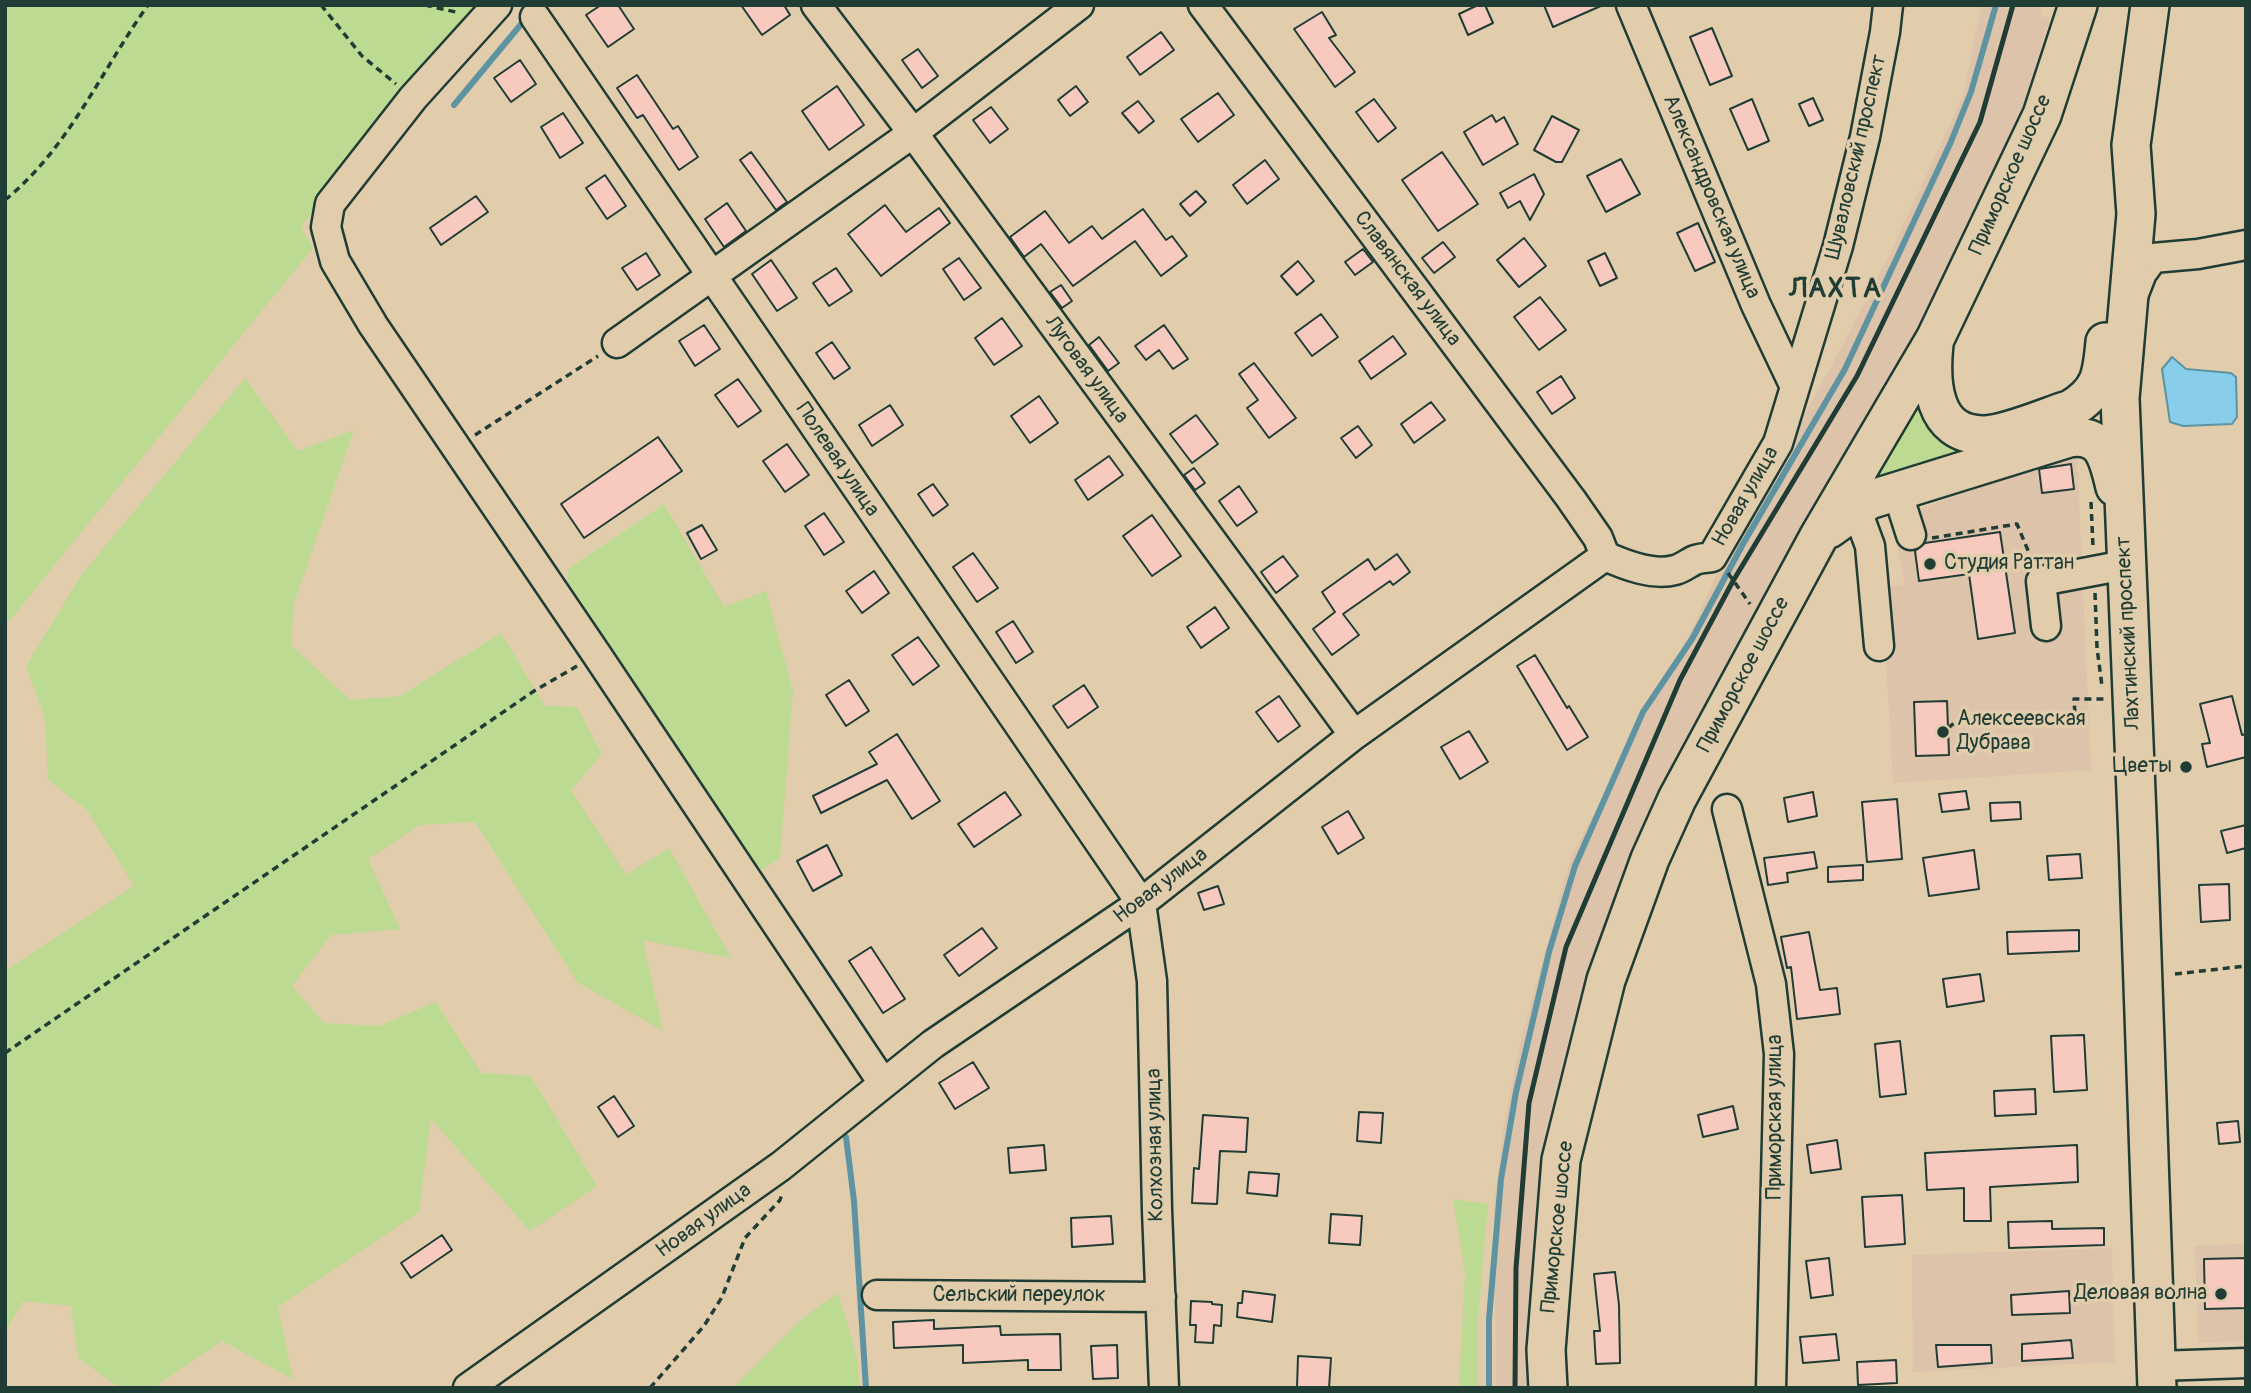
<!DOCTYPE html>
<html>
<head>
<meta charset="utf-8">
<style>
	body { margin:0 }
	#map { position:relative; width:2251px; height:1393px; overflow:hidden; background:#e1cdac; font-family:Pangolin,sans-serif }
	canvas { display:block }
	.frame { position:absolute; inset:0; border:7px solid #1f3d34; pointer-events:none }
</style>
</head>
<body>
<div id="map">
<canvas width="2251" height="1393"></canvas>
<div class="frame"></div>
</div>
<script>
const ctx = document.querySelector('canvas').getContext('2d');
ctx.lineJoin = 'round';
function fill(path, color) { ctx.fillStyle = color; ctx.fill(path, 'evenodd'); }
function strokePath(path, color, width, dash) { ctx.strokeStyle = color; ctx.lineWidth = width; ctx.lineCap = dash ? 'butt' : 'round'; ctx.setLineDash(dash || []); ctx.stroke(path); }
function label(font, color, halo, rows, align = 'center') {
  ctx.font = font + ' Pangolin,sans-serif'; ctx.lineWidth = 7; ctx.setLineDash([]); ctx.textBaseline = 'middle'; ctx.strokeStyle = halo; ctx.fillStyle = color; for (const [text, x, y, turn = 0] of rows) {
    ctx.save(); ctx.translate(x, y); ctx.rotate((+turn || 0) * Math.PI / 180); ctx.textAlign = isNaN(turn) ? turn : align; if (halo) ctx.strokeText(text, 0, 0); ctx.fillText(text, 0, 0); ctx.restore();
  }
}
fill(new Path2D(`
	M1981 5H2043L2041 16 2050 18 2024 101 1972 231 1601 968 1541 1388H1496L1494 1205 1505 1119 1520 1044 1571 857 1689 635 1730 546 1832 365 1889 255 1964 94Z
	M2077 453 2091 770 1893 783 1882 589 1905 584 1892 519Z
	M2246 1244V1341L2198 1343 2195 1246Z
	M2112 1248 2115 1362 1913 1372 1912 1255Z`), '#dcc3aa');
fill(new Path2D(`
	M5 5H476L301 227 313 248 5 626Z
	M245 378 298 451 354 430 294 603 291 645 350 700 400 696 501 633 545 706 577 707 602 754 571 790 626 875 669 848 731 958 643 940 663 1031 577 982 475 822 420 825 368 859 400 929 331 935 292 986 324 1023 379 1026 436 1002 481 1073 531 1076 597 1186 530 1231 431 1119 419 1212 278 1307 293 1379 222 1341 153 1388H120L78 1358 71 1306 23 1301 5 1333V971L134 886 87 810 48 780 45 719 26 666 82 574Z
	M1918 400 1996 443 1864 493Z
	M664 504 724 607 766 591 793 691 780 859 760 870 742 854 566 589 569 568Z
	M1453 1199 1488 1204 1478 1320V1388H1459L1465 1272Z
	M838 1293 856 1352 860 1388H733L802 1319Z`), '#bcda92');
const water = new Path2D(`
	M2172 357 2186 369 2231 373 2236 377 2237 417 2232 424 2183 426 2170 422 2162 369Z`);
fill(water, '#88cde9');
strokePath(water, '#5e93a1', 2);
strokePath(new Path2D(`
	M454 105 527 17
	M846 1137 854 1201 866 1388
	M1489 1388V1319L1501 1179 1516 1092 1549 952 1575 866 1643 712 1692 639 1743 544 1845 369 1950 144 1971 92 1996 5`), '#5e93a1', 6);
const building = new Path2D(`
	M601 5H618L634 29 608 47 586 15Z
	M741 5H784L790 15 762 35Z
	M1478 5H1485L1493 23 1468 35 1459 14Z
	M1544 5H1603L1553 27Z
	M1322 12 1336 35 1329 38 1355 72 1335 87 1294 29Z
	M1712 28 1732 76 1710 85 1690 37Z
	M1161 32 1174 50 1140 75 1127 57Z
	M918 49 938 76 922 88 902 60Z
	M520 60 536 84 511 102 494 78Z
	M637 75 673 129 678 126 698 157 679 170 643 115 637 118 617 88Z
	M837 86 864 125 829 150 802 111Z
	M1076 86 1088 102 1070 116 1058 100Z
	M1218 93 1234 115 1198 142 1181 119Z
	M1813 98 1823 120 1809 126 1799 104Z
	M1374 99 1396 128 1378 142 1356 112Z
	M1752 99 1769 141 1748 150 1730 109Z
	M1138 101 1154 121 1139 133 1122 113Z
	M991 107 1008 129 990 143 973 120Z
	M563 113 583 143 560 158 541 127Z
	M1492 115 1496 122 1504 117 1518 144 1483 165 1464 132Z
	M1552 116 1579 130 1562 162H1556L1534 150Z
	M751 152 787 202 776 210 740 160Z
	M1442 152 1478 204 1438 231 1402 180Z
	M1621 159 1640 194 1606 212 1587 176Z
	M1265 160 1279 179 1247 204 1233 185Z
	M1534 174 1544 194 1530 220 1520 201 1508 208 1500 193Z
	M605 175 626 206 607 219 586 188Z
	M1196 191 1206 202 1190 216 1180 204Z
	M476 196 488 212 441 245 430 228Z
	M727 203 746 231 724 247 705 219Z
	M885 205 906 232 939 208 950 223 881 276 848 234Z
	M1143 209 1166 240 1172 236 1187 256 1161 276 1135 241 1073 286 1041 244 1024 257 1010 237 1045 211 1069 243 1092 226 1102 239Z
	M1698 223 1715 262 1695 271 1677 233Z
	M1524 238 1546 266 1519 287 1497 260Z
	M1443 242 1455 257 1434 273 1422 258Z
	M1363 249 1373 262 1355 275 1345 262Z
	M646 253 660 275 637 290 622 268Z
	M1605 253 1617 278 1600 286 1588 261Z
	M959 258 981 288 964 300 943 269Z
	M771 260 797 298 777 311 752 274Z
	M1298 261 1314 281 1297 295 1281 276Z
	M836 268 852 291 829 306 813 283Z
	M1061 285 1072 301 1062 308 1050 292Z
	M1540 297 1566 330 1539 350 1514 317Z
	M1321 314 1338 337 1312 356 1295 333Z
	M1002 318 1022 346 994 365 975 338Z
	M704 325 720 349 695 366 679 341Z
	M1164 325 1188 359 1173 369 1159 350 1146 360 1135 346Z
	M1393 336 1406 354 1371 379 1359 361Z
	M1099 337 1119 363 1108 371 1089 345Z
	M832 342 850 368 834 379 816 353Z
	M1254 363 1296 418 1269 438 1247 408 1258 400 1239 374Z
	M1561 376 1575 398 1552 414 1537 392Z
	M738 379 761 411 738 427 715 395Z
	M1039 396 1058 423 1030 443 1011 416Z
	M1431 402 1445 420 1414 443 1401 424Z
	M890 405 903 425 872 446 859 425Z
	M1196 415 1218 444 1192 463 1170 434Z
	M1358 426 1372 445 1356 458 1341 438Z
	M658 437 682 471 584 538 561 504Z
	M787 444 809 475 785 492 763 461Z
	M1109 456 1123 475 1088 500 1075 480Z
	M2071 464 2074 489 2042 493 2039 469Z
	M1194 468 1205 483 1195 490 1184 475Z
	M933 484 948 505 933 516 918 494Z
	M1239 486 1257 512 1237 526 1219 501Z
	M824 513 844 542 824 555 805 526Z
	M1152 515 1181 556 1152 576 1123 536Z
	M702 525 717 550 701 559 687 533Z
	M2000 532 2015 633 1978 639 1969 574 1919 581 1915 551 1925 543Z
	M973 553 998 588 977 602 953 567Z
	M1397 554 1410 572 1393 585 1390 581 1343 614 1359 635 1332 655 1313 629 1335 612 1322 592 1368 559 1375 570Z
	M1283 556 1298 576 1276 593 1261 572Z
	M874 571 889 593 862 613 846 591Z
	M1215 607 1229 628 1201 648 1187 627Z
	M1013 621 1033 652 1016 663 996 632Z
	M918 637 939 666 913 685 892 655Z
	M1535 655 1567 708 1569 706 1588 737 1567 750 1517 666Z
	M849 680 869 711 846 726 826 695Z
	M1084 685 1098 707 1068 728 1053 706Z
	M1279 696 1300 726 1278 742 1256 712Z
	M2232 696 2242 735 2246 734V757L2207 767 2202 744 2210 743 2200 704Z
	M1947 701 1949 755 1916 756 1914 702Z
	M1469 731 1488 762 1460 779 1441 747Z
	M897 734 940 801 912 819 887 780 821 813 813 796 877 764 869 752Z
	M1966 791 1969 809 1942 812 1939 794Z
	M1005 792 1021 815 974 847 958 824Z
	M1813 792 1817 816 1788 822 1784 798Z
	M1897 799 1902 859 1867 862 1862 802Z
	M2020 802 2021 819 1991 821 1990 803Z
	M1348 811 1364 838 1338 854 1322 827Z
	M2246 825V848L2227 853 2221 831Z
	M827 845 842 875 813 891 797 861Z
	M1974 850 1979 889 1929 896 1923 858Z
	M1814 852 1817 868 1787 873 1788 882 1768 885 1764 858Z
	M2080 854 2082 878 2049 880 2047 856Z
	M1863 865V880L1828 882V867Z
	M2229 884 2230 920 2201 922 2199 885Z
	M1218 886 1224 904 1204 910 1198 893Z
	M982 928 997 948 959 976 944 955Z
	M2079 930V951L2008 954 2007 932Z
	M1809 932 1820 990 1837 988 1840 1014 1797 1019 1791 967 1787 968 1781 937Z
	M871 947 905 999 883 1013 849 961Z
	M1980 974 1984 1001 1947 1007 1943 979Z
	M2084 1035 2087 1090 2054 1092 2051 1036Z
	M1900 1041 1906 1094 1880 1097 1875 1044Z
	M973 1062 989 1088 955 1109 939 1083Z
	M2035 1089 2036 1114 1995 1116 1994 1091Z
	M614 1096 634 1126 618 1137 598 1107Z
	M1733 1106 1738 1129 1703 1137 1698 1115Z
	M1359 1112 1383 1113 1381 1143 1357 1141Z
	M1203 1115 1248 1118 1246 1152 1220 1151 1217 1204 1192 1203 1194 1168 1199 1169Z
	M2238 1121 2240 1142 2219 1144 2217 1123Z
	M1837 1140 1841 1169 1811 1173 1807 1145Z
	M1044 1145 1046 1170 1010 1173 1008 1148Z
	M2077 1145 2078 1182 1990 1187 1991 1221H1964V1188L1927 1190 1925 1153Z
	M1249 1172 1279 1174 1277 1196 1247 1193Z
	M1902 1195 1905 1244 1865 1247 1862 1197Z
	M1331 1214 1362 1216 1360 1245 1329 1243Z
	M1111 1216 1113 1244 1072 1247 1071 1218Z
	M2052 1221V1229L2104 1228V1245L2009 1248 2008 1222Z
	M442 1235 452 1250 411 1278 401 1263Z
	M1829 1258 1833 1295 1811 1298 1806 1261Z
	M2246 1258V1308L2205 1309 2204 1259Z
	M1615 1272 1619 1305 1620 1363 1596 1364 1594 1331H1600L1594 1274Z
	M1243 1291 1275 1295 1272 1322 1237 1317 1238 1303H1242Z
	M2069 1291 2070 1313 2012 1315 2011 1295Z
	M1191 1301 1212 1302V1304L1222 1305 1221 1326 1214 1325 1213 1343 1195 1342 1196 1325H1190Z
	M934 1320V1329L1000 1326 1001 1335 1060 1334 1061 1370H1028V1360L963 1363V1345L894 1348 893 1322Z
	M1836 1334 1839 1360 1803 1363 1800 1337Z
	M2071 1340 2073 1358 2022 1361V1344Z
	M1117 1345 1118 1378 1093 1379 1091 1346Z
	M1936 1345H1991L1992 1363 1938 1367Z
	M1298 1356 1331 1358 1329 1388H1297Z
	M1896 1360 1897 1383 1858 1385 1857 1362Z`);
fill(building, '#f8c9bf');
strokePath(building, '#1f3d34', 2);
const minor = new Path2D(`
	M497 5 413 98 330 204 326 227 335 261 373 325 597 655 883 1083
	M816 5 913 133 1354 735
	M1203 5 1571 499 1598 538 1605 556
	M1631 5 1756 305 1795 387
	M535 17 1141 903 1152 981 1157 1210 1164 1388
	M2133 296 2142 273 2153 258 2198 254 2246 245
	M617 343 913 133 1079 5
	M1897 491 1911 535
	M1856 508 1870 546 1879 646
	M2046 626 2041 581 2125 565
	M1727 809 1771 984 1779 1054 1771 1388
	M877 1295 1161 1297
	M2157 1366 2246 1363
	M468 1388 781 1166 933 1044 1141 903 1354 735 1605 556C1625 565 1653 576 1675 570 1683 568 1688 563 1695 560 1700 558 1707 558 1712 557L1778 443 1838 246 1865 137 1885 32 1888 5`);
const major = new Path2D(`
	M2150 5 2131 145 2136 214 2120 398 2138 841 2157 1388
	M1934 344C1930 381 1932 435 1983 435 2006 435 2048 416 2071 409 2101 391 2102 374 2105 342
	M1829 529 1869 500 2069 438C2104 433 2108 459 2115 487
	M1548 1388 1546 1350 1561 1160 1606 980 1650 859 1677 799 1818 538 1935 339 2042 115 2078 5`);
strokePath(minor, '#1f3d34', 33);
strokePath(major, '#1f3d34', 42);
strokePath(new Path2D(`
	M321 5 362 56 396 84
	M425 5 460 13
	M5 200C69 148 101 71 148 5
	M475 435 598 356
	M2091 502 2093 547
	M1932 538 2017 524 2032 560
	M1728 573 1750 604
	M2095 593 2097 648 2102 686
	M1948 728 1957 721 2075 715 2074 699H2104
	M2175 974 2246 966
	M5 1053 534 691 577 666
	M650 1388 704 1326 722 1297 745 1238 780 1200 782 1194`), '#1f3d34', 3.5, [7, 5]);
strokePath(minor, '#e1cdac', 28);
strokePath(major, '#e1cdac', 37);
strokePath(new Path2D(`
	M1515 1388 1516 1268 1529 1103 1566 947 1680 680 1733 581 1857 376 1980 122 2013 5`), '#1f3d34', 5);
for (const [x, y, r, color] of [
	[1930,564,7,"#1f3d34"],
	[1943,732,7,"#1f3d34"],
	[2186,767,7,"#1f3d34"],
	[2221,1294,7,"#1f3d34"]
]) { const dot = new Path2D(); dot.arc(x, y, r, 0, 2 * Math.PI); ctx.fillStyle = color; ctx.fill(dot); strokePath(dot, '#e1cdac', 2.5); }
label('21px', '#1f3d34', '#e1cdac', [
	["Шуваловский проспект",1857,157,-77],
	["Приморское шоссе",2011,175,-66],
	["Александровская улица",1711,197,67],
	["Славянская улица",1407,279,53],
	["Луговая улица",1086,370,54],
	["Полевая улица",837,460,56],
	["Новая улица",1746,497,-60],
	["Лахтинский проспект",2129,633,-93],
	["Приморское шоссе",1744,675,-62],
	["Новая улица",1161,886,-37],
	["Приморская улица",1776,1117,-90],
	["Колхозная улица",1156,1145,-91],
	["Новая улица",704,1221,-36],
	["Приморское шоссе",1558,1227,-84],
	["Сельский переулок",1019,1296]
]);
label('21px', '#1f3d34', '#e1cdac', [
	["Студия Раттан",1944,564],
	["Алексеевская",1957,720],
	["Дубрава",1957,744],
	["Цветы",2172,767,"right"],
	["Деловая волна",2207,1294,"right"]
], 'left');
ctx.letterSpacing = '2px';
label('bold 28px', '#1f3d34', '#e1cdac', [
	["ЛАХТА",1836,290]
]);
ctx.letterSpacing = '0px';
</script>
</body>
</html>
